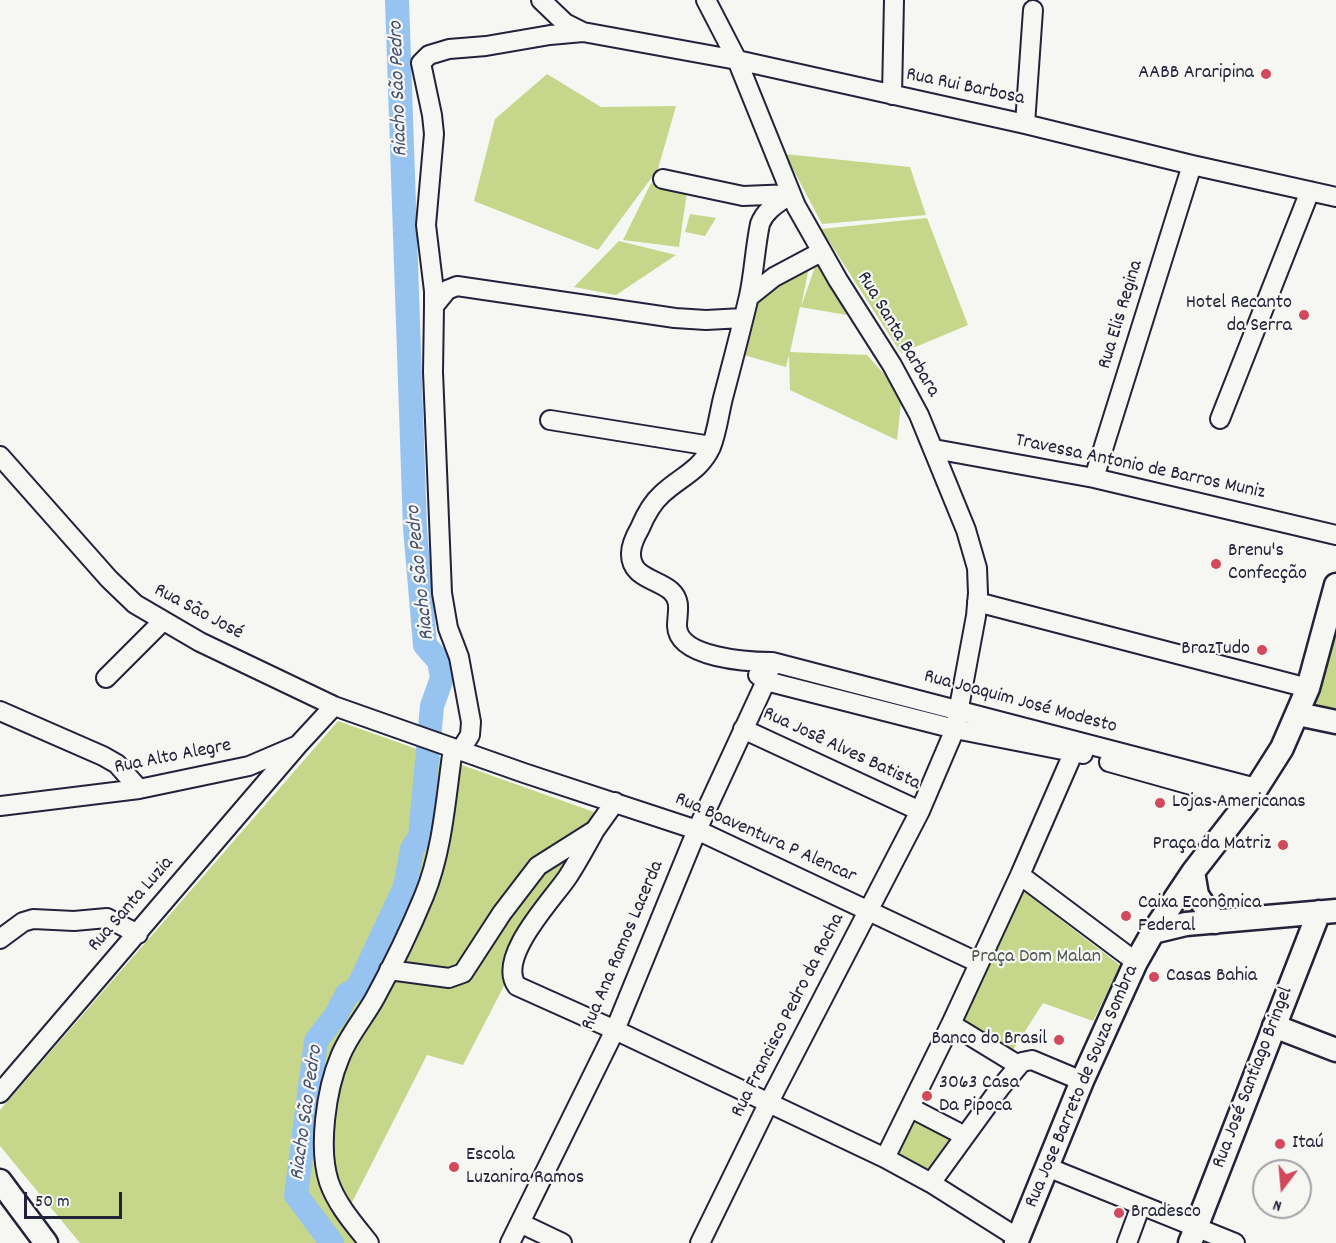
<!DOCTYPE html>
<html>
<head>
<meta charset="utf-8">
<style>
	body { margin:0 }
	#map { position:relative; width:1336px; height:1243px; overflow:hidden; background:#f6f6f2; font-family:Dekko,sans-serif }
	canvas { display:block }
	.north { position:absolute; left:1252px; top:1159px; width:60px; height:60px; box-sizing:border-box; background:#f6f6f2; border:2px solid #a1a1a9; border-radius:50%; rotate:196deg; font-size:16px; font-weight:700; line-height:24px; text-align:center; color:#22223b }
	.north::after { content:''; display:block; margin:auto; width:21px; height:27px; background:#d1495b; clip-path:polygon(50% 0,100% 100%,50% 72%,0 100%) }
	.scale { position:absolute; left:24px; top:1192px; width:98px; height:27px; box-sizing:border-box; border:3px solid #22223b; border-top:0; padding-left:8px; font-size:18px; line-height:21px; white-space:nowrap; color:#22223b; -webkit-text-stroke:4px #f6f6f2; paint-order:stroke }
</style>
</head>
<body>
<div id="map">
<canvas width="1336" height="1243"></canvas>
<div class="north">N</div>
<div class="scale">50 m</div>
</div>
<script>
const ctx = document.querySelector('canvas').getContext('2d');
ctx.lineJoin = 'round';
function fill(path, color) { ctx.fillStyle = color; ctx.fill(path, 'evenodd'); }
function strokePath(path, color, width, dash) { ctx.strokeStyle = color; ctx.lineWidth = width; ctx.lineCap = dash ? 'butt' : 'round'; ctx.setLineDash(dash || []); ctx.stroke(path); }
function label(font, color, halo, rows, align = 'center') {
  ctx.font = font + ' Dekko,sans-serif'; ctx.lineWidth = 4.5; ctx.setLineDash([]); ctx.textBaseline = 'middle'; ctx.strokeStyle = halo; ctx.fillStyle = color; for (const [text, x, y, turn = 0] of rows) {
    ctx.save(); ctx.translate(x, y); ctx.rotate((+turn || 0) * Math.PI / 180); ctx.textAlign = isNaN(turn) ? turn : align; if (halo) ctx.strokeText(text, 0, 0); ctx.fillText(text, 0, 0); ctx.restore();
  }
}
fill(new Path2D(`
	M547 74 601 107 676 106 658 169 598 250 474 201 495 119Z
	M785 154 910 167 926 215 822 224Z
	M651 183 687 192 679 247 623 240Z
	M690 214 716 218 705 236 685 232Z
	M927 218 968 325 901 353 821 229Z
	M619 241 676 255 616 295 574 287Z
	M817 261 847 315 800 307 790 352 867 355 902 394 897 440 790 390 789 355 786 367 740 354 754 300 773 284 809 267 801 307Z
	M1336 616V714L1313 712Z
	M338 721 594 812 463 1065 427 1055 342 1222 357 1243H80L0 1146V1110Z
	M1018 887 1121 966 1093 1021 1043 1003 1010 1055 958 1021Z
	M914 1117 949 1139 925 1173 894 1153Z`), '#c6d78b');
strokePath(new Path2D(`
	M332 1243 296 1195 316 1041 336 1015 347 994 357 989 405 887 412 849 420 837 432 706 442 678 439 661 425 645 415 528 397 0`), '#97c3f1', 24);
const minor = new Path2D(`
	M541 0 565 23 583 32
	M892 95 894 0
	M1025 124 1033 10
	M663 179 743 196 791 194C778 203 765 210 760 224 755 248 754 273 749 296 741 330 732 364 723 398 719 414 717 432 711 447 700 471 680 477 662 494 653 502 645 516 640 528 636 535 631 545 631 553 630 578 658 579 671 591 682 601 677 613 677 626 678 658 748 662 772 662L1256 788
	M749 297 774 277 821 252
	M434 306V291L426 225 434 134 432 115 421 63 429 55 449 49 486 46 550 35 583 32 737 60 1025 124 1192 165 1336 197
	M1220 419 1310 191
	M550 420 711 446
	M934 449 1094 478 1336 535
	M0 456 109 579 135 604 200 642 334 706 524 773 697 830 979 963
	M1094 478 1192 165
	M977 602 1308 688
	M758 675 766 681 955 729 1083 754
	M106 678 162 622
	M0 711 103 756 117 764 139 789
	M743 729 920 811
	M460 751 470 735 471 722 459 657 448 628 442 593 433 372 434 306 447 290 457 286 675 318 706 320 743 318
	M1109 762 1248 801
	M0 806 139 789 249 766 298 745 334 706
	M595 830C586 846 577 863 567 878 552 900 496 958 517 986L615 1030 885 1158 931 1183 1018 1238
	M1020 875 1136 962
	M0 939 23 922 33 919 74 921 107 918 138 934
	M389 970 449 978 463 973 502 913 538 866 595 830 615 802
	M951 1024 1018 1065
	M0 1093 298 745
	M911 1108 965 1136
	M885 1158 951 1024 1020 875 1078 742
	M1047 1167 1235 1243
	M931 1183 1000 1088 1022 1062 1032 1060 1082 1081
	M520 1223 562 1243
	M369 1243C354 1224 337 1205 329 1182 318 1148 326 1090 340 1057 348 1036 364 1018 375 998 393 965 410 930 424 896 443 850 446 796 453 748
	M510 1243 615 1030 697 830 766 681 772 662
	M700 1243 769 1102 920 811 955 729 976 616 978 593 977 568 966 530 919 415 892 365 838 280 796 206 737 60 706 0
	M1127 1243 1141 1205`);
const major = new Path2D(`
	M1298 714 1336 722
	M1193 872 1197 895 1215 922
	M1153 932 1186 924 1336 911
	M1274 1026 1336 1050
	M0 1181 46 1243
	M1016 1243 1082 1081 1136 962 1153 932 1193 872 1249 800 1282 748 1308 688 1336 585
	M1190 1243 1319 912`);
strokePath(minor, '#22223b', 22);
strokePath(major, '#22223b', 27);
strokePath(minor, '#f6f6f2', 18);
strokePath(major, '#f6f6f2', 22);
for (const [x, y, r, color] of [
	[1266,74,6,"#d1495b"],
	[1304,315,6,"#d1495b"],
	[1216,564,6,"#d1495b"],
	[1262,650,6,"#d1495b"],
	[1160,803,6,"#d1495b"],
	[1283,845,6,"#d1495b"],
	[1126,916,6,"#d1495b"],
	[1154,977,6,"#d1495b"],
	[1059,1040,6,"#d1495b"],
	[927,1096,6,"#d1495b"],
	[1280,1144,6,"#d1495b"],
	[454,1167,6,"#d1495b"],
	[1119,1213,6,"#d1495b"]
]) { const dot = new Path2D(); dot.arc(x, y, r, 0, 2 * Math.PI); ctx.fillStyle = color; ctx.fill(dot); strokePath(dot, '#f6f6f2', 2); }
label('20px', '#22223b', '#f6f6f2', [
	["AABB Araripina",1254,74,"right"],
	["Hotel Recanto",1292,304,"right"],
	["da Serra",1292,327,"right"],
	["Brenu's",1228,552],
	["Confecção",1228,575],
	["BrazTudo",1250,650,"right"],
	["Lojas Americanas",1172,803],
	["Praça da Matriz",1271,845,"right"],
	["Caixa Econômica",1138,904],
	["Federal",1138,927],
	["Casas Bahia",1166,977],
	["Banco do Brasil",1047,1040,"right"],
	["3063 Casa",939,1084],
	["Da Pipoca",939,1107],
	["Itaú",1292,1144],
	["Escola",466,1156],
	["Luzanira Ramos",466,1179],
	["Bradesco",1131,1213]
], 'left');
label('20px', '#22223b', '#f6f6f2', [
	["Rua Rui Barbosa",965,88,12],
	["Rua Elis Regina",1122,315,-73],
	["Rua Santa Barbara",897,335,59],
	["Travessa Antonio de Barros Muniz",1140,468,12],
	["Rua São José",198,613,28],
	["Rua Joaquim José Modesto",1020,703,15],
	["Rua Josê Alves Batista",841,750,25],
	["Rua Alto Alegre",173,758,-11],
	["Rua Boaventura P Alencar",765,839,24],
	["Rua Santa Luzia",132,905,-49],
	["Rua Ana Ramos Lacerda",624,946,-67],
	["Rua Francisco Pedro da Rocha",789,1016,-63],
	["Rua José Santiago Bringel",1254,1078,-69],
	["Rua Jose Barreto de Souza Sombra",1083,1087,-67]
]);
label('20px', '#535853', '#f6f6f2', [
	["Praça Dom Malan",1036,958]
]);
label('italic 21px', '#455272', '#f6f6f2', [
	["Riacho São Pedro",400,89,-92],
	["Riacho São Pedro",422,573,-96],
	["Riacho São Pedro",308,1113,-82]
]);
</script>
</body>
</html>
